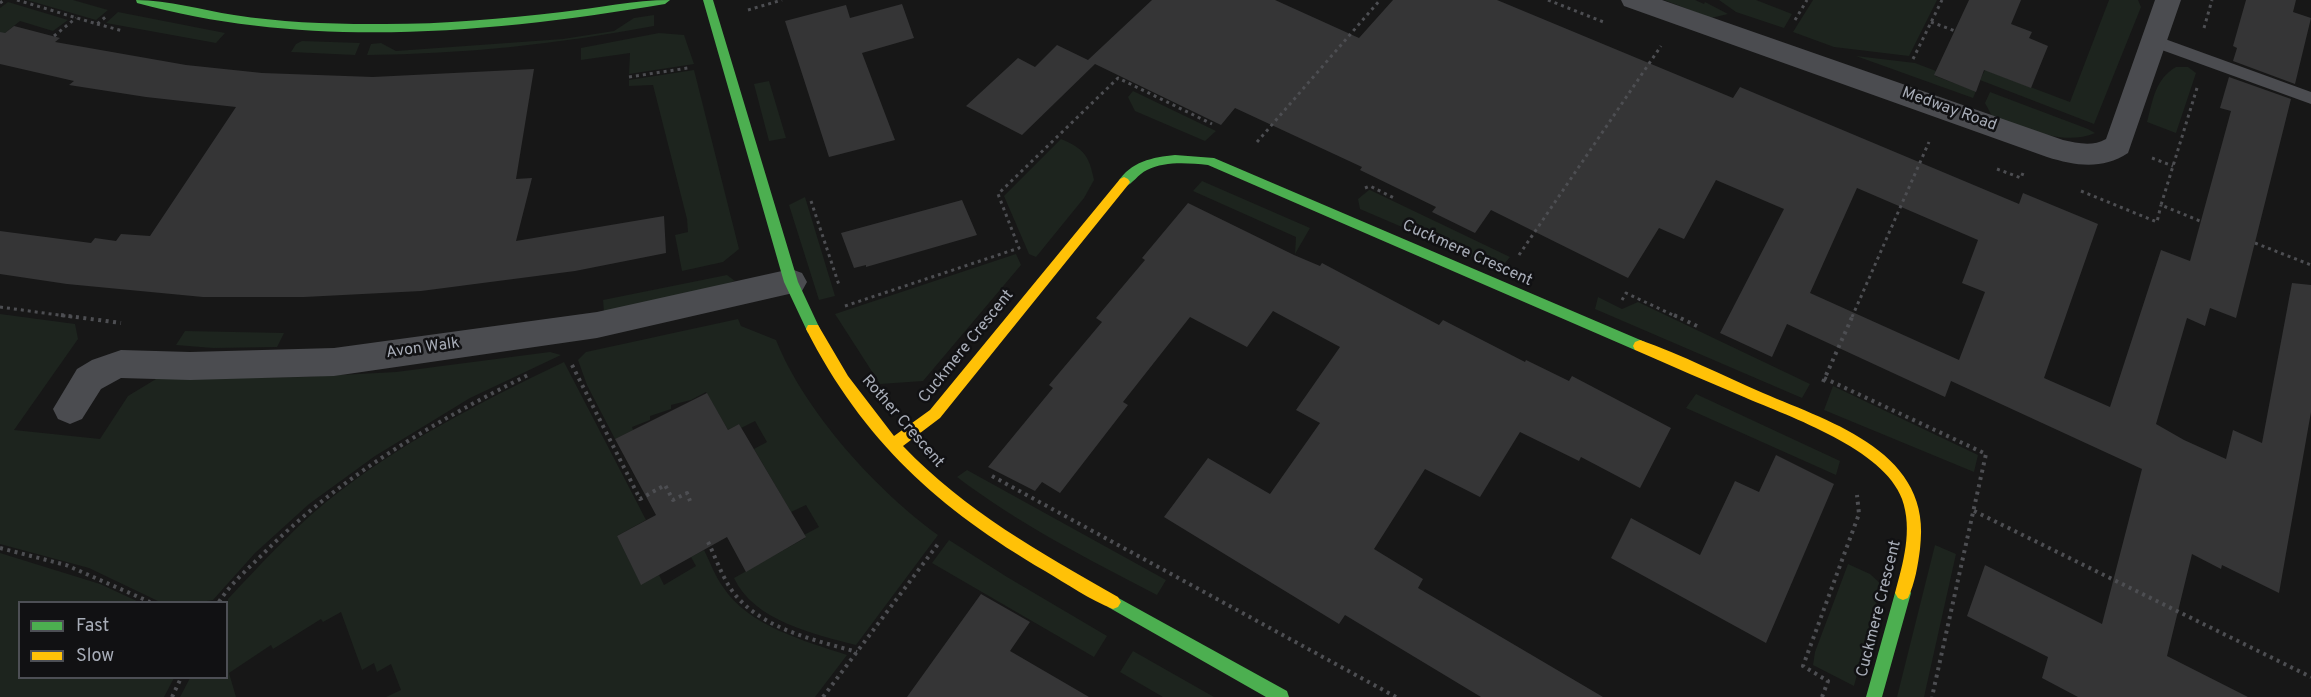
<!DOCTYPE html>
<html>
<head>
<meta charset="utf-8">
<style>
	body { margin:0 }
	#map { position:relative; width:2311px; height:697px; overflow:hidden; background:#171717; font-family:Overpass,sans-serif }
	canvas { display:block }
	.legend { position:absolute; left:18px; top:601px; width:210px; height:78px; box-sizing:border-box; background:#111113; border:2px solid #4d4f55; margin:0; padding:8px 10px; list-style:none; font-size:18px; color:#a8adb8 }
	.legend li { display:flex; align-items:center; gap:12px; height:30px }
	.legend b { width:30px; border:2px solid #4d4f55 }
</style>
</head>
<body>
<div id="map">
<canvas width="2311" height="697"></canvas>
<ul class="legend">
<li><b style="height:8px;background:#4caf50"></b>Fast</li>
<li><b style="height:8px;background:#ffc107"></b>Slow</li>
</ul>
</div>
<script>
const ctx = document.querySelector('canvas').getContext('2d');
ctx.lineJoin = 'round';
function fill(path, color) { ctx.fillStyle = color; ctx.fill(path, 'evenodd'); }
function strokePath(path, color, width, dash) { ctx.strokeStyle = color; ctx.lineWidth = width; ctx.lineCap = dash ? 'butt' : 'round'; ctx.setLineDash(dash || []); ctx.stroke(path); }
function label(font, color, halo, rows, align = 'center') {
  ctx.font = font + ' Overpass,sans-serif'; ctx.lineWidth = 5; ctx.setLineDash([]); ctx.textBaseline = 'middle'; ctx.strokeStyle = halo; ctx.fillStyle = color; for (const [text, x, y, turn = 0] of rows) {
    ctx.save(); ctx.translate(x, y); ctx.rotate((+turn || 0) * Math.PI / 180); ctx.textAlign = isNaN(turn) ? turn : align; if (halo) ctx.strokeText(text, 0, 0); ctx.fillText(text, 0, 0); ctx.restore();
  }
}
fill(new Path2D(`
	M27 0H73L108 10 96 20Z
	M1664 0H1695L1704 4 1705 2 1728 14 1711 18Z
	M1719 0H1756L1792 14 1784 28 1736 12Z
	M1813 0H1937L1909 56 1834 47 1793 32Z
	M2109 0H2138L2141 7 2094 124 1980 80 1985 70 2070 102Z
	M8 2 68 20 53 31 20 21 0 37V8Z
	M118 12 225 33 216 43 106 23Z
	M654 15V26C559 44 464 54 367 55L371 44 381 43 396 51 563 39 614 31 634 18Z
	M659 33 684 35 694 64 629 74 630 53 581 60V48Z
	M302 41 360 43 355 55 291 52 296 44Z
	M1856 56 1915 63 1936 71 1935 76 1976 91 1973 98Z
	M2176 67H2188L2196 73 2176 133 2147 122C2153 100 2155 79 2176 67Z
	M694 70 739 249 723 262 682 271 675 235 688 232 687 219 653 85 629 86V80Z
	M769 81 786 138 769 141 754 84Z
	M1133 91 1216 131 1205 141 1135 111 1128 97Z
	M1990 92 2088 129 2095 133C2062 147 2024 127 1992 116L1985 103Z
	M1061 139C1084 149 1089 155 1094 180L1084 198 1036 257 1029 254 1004 196Z
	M1202 181 1310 228 1295 254 1296 237 1193 191Z
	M1369 190H1370L1510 257 1500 269 1360 209 1358 199Z
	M805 197 835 296 819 300 789 205Z
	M1016 254 1021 265 923 381 880 384 835 314Z
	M727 275 735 281 713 288 604 312 603 300Z
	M1598 297 1622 309 1638 302 1810 384 1802 398 1595 309Z
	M0 314 75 324 78 339 14 430 100 439 128 396 156 379 303 377 396 372 550 352 561 355 470 398 375 456 309 504 255 553 213 600 200 602H160L89 568 0 544Z
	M738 319 741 326 776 340C805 412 876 490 938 535L856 645C814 634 754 621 734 578L805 538 804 535 819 527 806 505 791 512 754 449 767 442 755 421 741 428 739 424 728 430 706 392 691 400 671 405V409L650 416V420L632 427 633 430 615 439 587 385 578 360 586 352Z
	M185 331 284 333 277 347 213 348 176 345Z
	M564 362 646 520 617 536 641 584 659 575 664 585 696 566 691 557 704 550C710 562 715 576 723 587 748 626 805 641 847 655L815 697H386L401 690 391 664 377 672 374 663 362 670 341 612 323 622 321 619 273 649 271 645 229 673 236 697H180L190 678H226L228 599C259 566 290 532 325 503 397 444 481 402 564 362Z
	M1833 386 1978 455 1974 472 1824 410Z
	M1696 394 1840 461 1836 475 1686 408Z
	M967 470 1166 580 1157 595C1088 559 1019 524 957 477Z
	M949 540 1007 577 1107 636 1094 657 932 563Z
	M1935 545 1956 554 1924 697H1897Z
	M0 553 100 584 139 602H20V678H174L164 697H0Z
	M1848 564 1870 574 1881 584 1854 686 1813 665 1815 652Z
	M1133 651 1214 697H1163L1120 672Z`), '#1d241e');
fill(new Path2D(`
	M1152 0H1275L1359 38 1393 0H1497L1733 98 1740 87 2019 204 2023 193 2098 224 2044 378 2110 407 2161 250 2190 261 2231 111 2220 108 2229 77 2291 99 2236 318 2210 308 2205 326 2187 318 2156 424 2184 440 2226 459 2233 430 2262 443 2292 283 2311 285V412L2279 593 2222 565 2221 569 2192 554 2167 656 2248 697H2078L2042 678 2048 657 1967 616 1985 565 2102 624 2142 469 1951 381 1945 397 1787 324 1772 357 1720 333 1784 209 1716 180 1684 239 1659 228 1628 278 1491 210 1475 233 1432 212 1436 207 1360 170 1362 167 1235 108 1221 125 1095 64 1022 135 966 106 1018 58 1035 67 1057 45 1088 60ZM1857 188 1978 240 1962 283 1985 292 1959 360 1810 293Z
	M1969 0H2021L2011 24 2032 32 2029 38 2048 46 2031 88 1984 70 1976 92 1934 75Z
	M2246 0H2296L2293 12 2311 18 2295 84 2233 61 2237 48 2233 46Z
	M902 4 914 38 862 53 895 140 829 157 785 21 846 5 850 18Z
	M14 26 60 38 55 42 186 65 262 73 373 77 534 69 516 179 532 178 516 241 664 216 666 253 575 271 421 291 304 297H203L67 284 0 274V231L91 243 95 238 116 241 121 234 150 236 236 107 146 97 69 85 74 81 0 64V32L5 33Z
	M962 200 977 235 866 267V265L854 268 841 233Z
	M1188 203 1294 255 1320 266 1322 263 1439 325 1443 320 1525 362 1526 360 1569 381 1572 376 1671 428 1640 488 1581 457 1579 461 1520 432 1480 497 1425 469 1374 549 1423 579 1418 588 1603 697H1481L1345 615 1339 624 1164 517 1208 458 1270 494 1320 423 1296 410 1340 347 1273 311 1247 347 1190 317 1123 402 1128 405 1060 493 1042 482 1035 491 988 467 1053 388 1049 385 1102 322 1096 318 1145 260 1142 258Z
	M707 393 728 430 739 424 806 537 746 572 727 537 641 585 617 536 656 515 615 439Z
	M1776 455 1834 484 1766 643 1611 558 1631 518 1700 555 1735 481 1759 492Z
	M981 594 1030 622 1010 651 1089 697H907Z`), '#353536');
strokePath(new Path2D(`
	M17 0 97 24 108 15
	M1548 0 1606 23
	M0 3 4 0
	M748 10 782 0
	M1795 20 1807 0
	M1931 22 1955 31
	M97 24 123 31
	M2204 28 2212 0
	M54 36 76 18
	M1913 59 1942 0
	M629 77 688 68
	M2197 88 2161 205 2200 221
	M1257 142 1380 0
	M2152 158 2173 166
	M1997 169 2021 178 2023 173
	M1365 188 1370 186 1394 198
	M2081 191 2157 222 2161 205
	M811 201 839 285
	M2255 243 2311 265
	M1519 255 1661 46
	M1622 300 1626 293 1677 317
	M845 306 1019 248 998 194 1118 78 1212 124
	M0 307 73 317
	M1852 317 1929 142`), '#4d4e52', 3, [3, 4]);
strokePath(new Path2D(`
	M61 315 121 323
	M1674 315 1697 326
	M572 365 640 499 665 485 673 500 687 493 690 501
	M1824 378 1986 454 1932 697
	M1823 382 1853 315
	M992 476 1396 697
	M1974 511 2311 677
	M708 542C716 558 722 577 733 592 761 629 815 640 857 652
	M0 548 66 565 150 602
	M219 602C231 583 249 568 265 552 342 475 434 422 530 374
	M172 697 181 678
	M823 697 938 544
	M1822 697 1828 681 1803 666 1859 514 1857 495`), '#4d4e52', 4, [3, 4.5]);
fill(new Path2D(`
	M2154 35 2311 92V104L2148 45 2146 41 2148 37Z`), '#4b4c50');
fill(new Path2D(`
	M1621 0H1662L2063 140C2077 143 2092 147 2106 139L2155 0H2181L2128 153C2102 170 2076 166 2047 157L1624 6Z
	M791 269 802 273 807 282 802 291 597 338 334 376 190 380 121 378 101 389 82 419 70 424 58 419 53 409 77 369 92 360 121 350 190 352 334 348 597 312Z`), '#4b4c50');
fill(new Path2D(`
	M136 0C169 0 201 10 234 15 279 22 325 24 371 24 435 25 498 19 562 12 598 8 634 0 670 0L665 4C491 33 309 50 137 3Z
	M703 0H713L798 282 820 329 818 333H808L784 282Z
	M1175 155 1214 158 1645 342 1647 346 1645 350H1635L1208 165C1188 163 1165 161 1147 170 1138 174 1133 184 1124 187L1118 182C1130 162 1153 157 1175 155Z
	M1903 586 1908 588 1911 593 1882 697H1866L1895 593 1898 588Z
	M1113 595 1287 691 1289 697H1266L1108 607 1105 602 1108 597Z`), '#4caf50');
fill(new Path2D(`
	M1124 177 1128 179 1130 182 1128 185 940 418 903 446C965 511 1041 553 1118 597L1121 602 1118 607 1113 609C1090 600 1067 584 1045 571 939 509 863 441 806 329L808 325H818L848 376 894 436 930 410 1120 179Z
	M1640 340C1682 355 1722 375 1763 393 1833 423 1934 453 1920 549 1918 565 1915 583 1908 598L1903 600 1898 598 1895 593C1903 563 1913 530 1902 499 1884 449 1790 417 1744 397 1708 382 1672 366 1635 350L1633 346 1635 342Z`), '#ffc107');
label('16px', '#a8adb8', '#111113', [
	["Medway Road",1949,110,20],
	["Cuckmere Crescent",1467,254,24],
	["Cuckmere Crescent",967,347,-51],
	["Avon Walk",423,349,-8],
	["Rother Crescent",902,422,49],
	["Cuckmere Crescent",1880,609,-76]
]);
</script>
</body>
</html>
